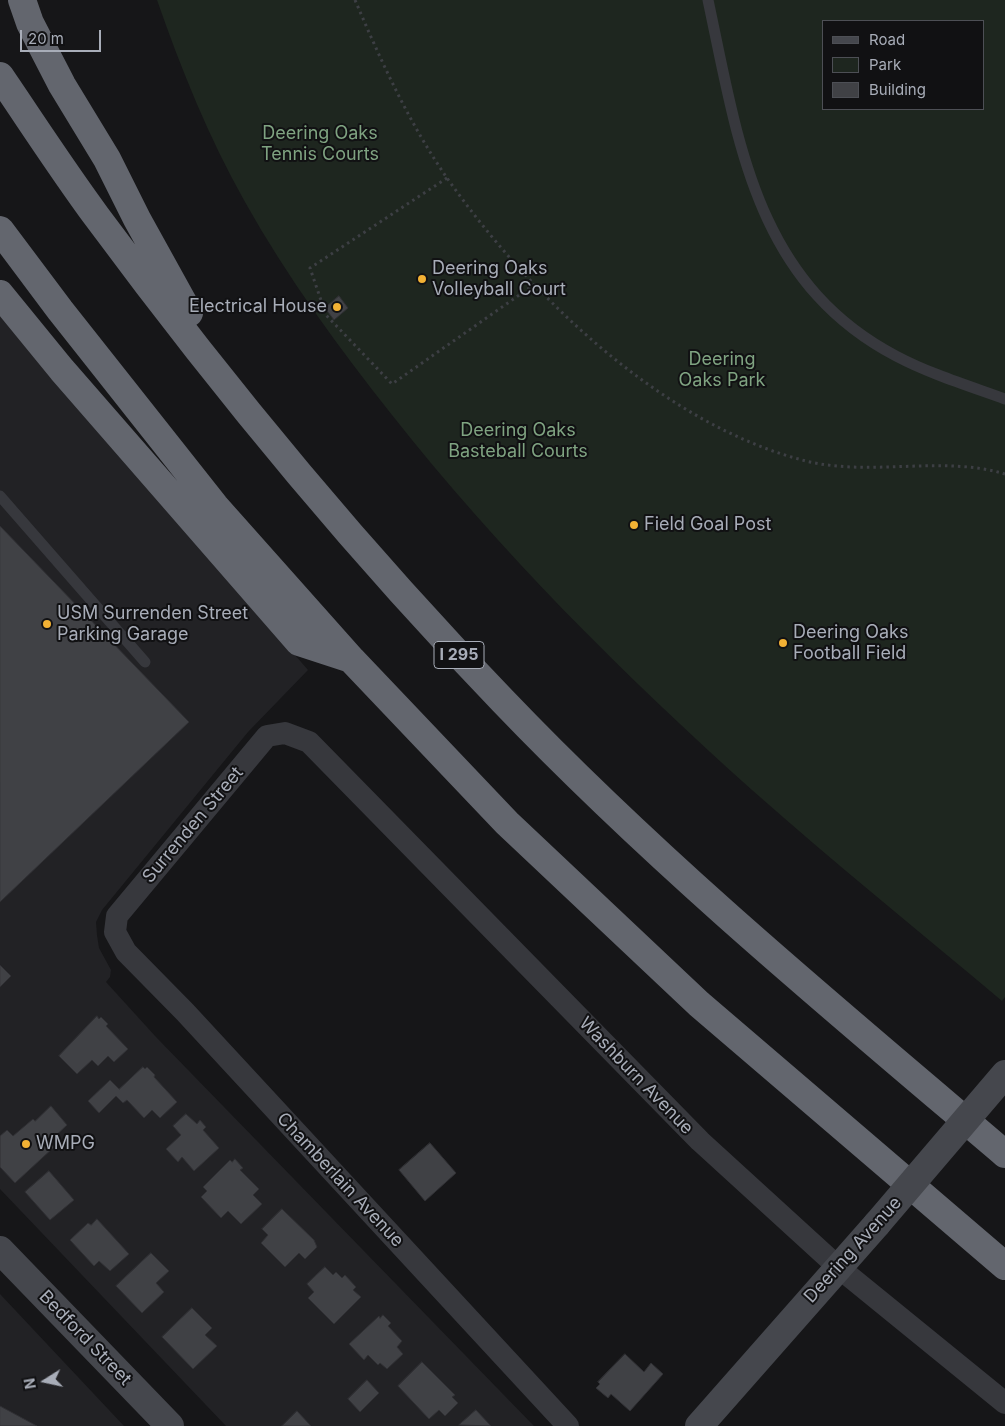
<!DOCTYPE html>
<html>
<head>
<meta charset="utf-8">
<style>
	body { margin:0 }
	#map { position:relative; width:1005px; height:1426px; overflow:hidden; background:#161618; font-family:Inter,sans-serif }
	canvas { display:block }
	.legend { position:absolute; left:822px; top:20px; width:162px; height:90px; box-sizing:border-box; background:#111113; border:1px solid #4d4f55; margin:0; padding:6px 9px; list-style:none; font-size:15px; color:#a8adb8 }
	.legend li { display:flex; align-items:center; gap:10px; height:25px }
	.legend b { width:25px; border:1px solid #4d4f55 }
	.north { position:absolute; left:20px; top:1356px; width:50px; height:50px; -webkit-text-stroke:4px #111113; paint-order:stroke; rotate:260deg; font-size:14px; font-weight:700; line-height:20px; text-align:center; color:#a8adb8 }
	.north::after { content:''; display:block; margin:auto; width:18px; height:22px; background:#a8adb8; clip-path:polygon(50% 0,100% 100%,50% 72%,0 100%) }
	.scale { position:absolute; left:20px; top:30px; width:81px; height:22px; box-sizing:border-box; border:2px solid #a8adb8; border-top:0; padding-left:6px; font-size:15px; line-height:18px; white-space:nowrap; color:#a8adb8; -webkit-text-stroke:4px #111113; paint-order:stroke }
</style>
</head>
<body>
<div id="map">
<canvas width="1005" height="1426"></canvas>
<ul class="legend">
<li><b style="height:6px;background:#45474d"></b>Road</li>
<li><b style="height:14px;background:#1e261f"></b>Park</li>
<li><b style="height:14px;background:#404145"></b>Building</li>
</ul>
<div class="north">N</div>
<div class="scale">20 m</div>
</div>
<script>
const ctx = document.querySelector('canvas').getContext('2d');
ctx.lineJoin = 'round';
function fill(path, color) { ctx.fillStyle = color; ctx.fill(path, 'evenodd'); }
function strokePath(path, color, width, dash) { ctx.strokeStyle = color; ctx.lineWidth = width; ctx.lineCap = dash ? 'butt' : 'round'; ctx.setLineDash(dash || []); ctx.stroke(path); }
function label(font, color, halo, rows, align = 'center') {
  ctx.font = font + ' Inter,sans-serif'; ctx.lineWidth = 4; ctx.setLineDash([]); ctx.textBaseline = 'middle'; ctx.strokeStyle = halo; ctx.fillStyle = color; for (const [text, x, y, turn = 0] of rows) {
    ctx.save(); ctx.translate(x, y); ctx.rotate((+turn || 0) * Math.PI / 180); ctx.textAlign = isNaN(turn) ? turn : align; if (halo) ctx.strokeText(text, 0, 0); ctx.fillText(text, 0, 0); ctx.restore();
  }
}
fill(new Path2D(`
	M0 314 308 670 248 732 102 910 96 922 97 935 99 948 111 970 110 977 106 982 156 1037 534 1426H226L0 1189Z
	M0 1294 124 1426H0Z`), '#222225');
fill(new Path2D(`
	M157 0H1005V997L1002 1001C919 931 833 862 752 790 623 674 500 552 392 415 339 348 287 277 245 202 209 138 181 69 157 0ZM824 21H984V109H824Z`), '#1e261f');
const building = new Path2D(`
	M339 296 348 308 334 320 325 308Z
	M0 526 189 722 0 902Z
	M0 965 11 976 0 987Z
	M97 1016 99 1019 101 1017 108 1024 106 1026 128 1049 114 1062 108 1056 98 1066 92 1060 77 1074 59 1056Z
	M143 1067 145 1069 147 1067 155 1075 154 1077 177 1102 160 1118 152 1110 144 1118 127 1100 123 1103 116 1096 99 1113 88 1101 110 1080 119 1089Z
	M51 1106 67 1125 50 1141 54 1147 15 1183 0 1167V1136L7 1130 13 1136 33 1119 35 1121Z
	M186 1114 197 1124 200 1120 206 1127 203 1130 219 1148 194 1171 182 1157 178 1162 166 1149 181 1135 173 1126Z
	M430 1143 456 1173 425 1201 399 1170Z
	M235 1159 243 1168 240 1170 259 1189 253 1195 262 1204 241 1224 228 1211 221 1218 201 1197 207 1191 203 1187 230 1160 232 1162Z
	M49 1171 74 1200 50 1220 25 1192Z
	M282 1209 314 1240 317 1247 305 1259 299 1253 285 1267 261 1243 268 1235 262 1229Z
	M97 1219 129 1254 110 1271 99 1261 94 1266 70 1240 88 1223 91 1225Z
	M151 1253 169 1271 156 1283 164 1292 142 1313 116 1286Z
	M325 1267 333 1275 336 1272 342 1278 345 1275 356 1287 353 1290 361 1297 334 1324 308 1298 314 1292 307 1284Z
	M192 1308 212 1328 205 1335 217 1346 193 1369 162 1337Z
	M383 1315 391 1323 388 1326 402 1341 397 1347 403 1354 387 1369 380 1363 378 1365 368 1355 364 1360 349 1344 379 1316 380 1318Z
	M625 1354 644 1372 651 1363 663 1374 630 1411 611 1394 608 1398 596 1388 600 1384 598 1382Z
	M422 1362 455 1395 452 1397 458 1403 445 1416 439 1410 429 1419 398 1386Z
	M367 1380 379 1393 360 1412 348 1399Z
	M0 1406 37 1426H0Z
	M476 1410 491 1426 459 1425Z
	M297 1411 311 1426H282Z`);
fill(building, '#404145');
strokePath(building, '#303034', 1);
strokePath(new Path2D(`
	M355 0C381 61 409 123 447 178 530 296 663 425 806 461 870 477 944 455 1005 474
	M447 178 310 268 326 315 392 384 535 284`), '#3d3f44', 3, [2.5, 4]);
strokePath(new Path2D(`
	M708 0C738 140 755 282 896 356 930 374 969 386 1005 399
	M0 496 145 662`), '#37383d', 11);
strokePath(new Path2D(`
	M568 1426 185 1012 126 952 115 932 117 916 267 736 285 733 309 742 700 1141 838 1267 1005 1403`), '#37383d', 22);
strokePath(new Path2D(`
	M0 1250 170 1426
	M699 1426 877 1224`), '#45474d', 28);
strokePath(new Path2D(`
	M22 0 30 23 62 85 107 159 137 219 189 313
	M0 76C32 123 63 171 97 217 222 386 357 550 503 701 659 864 833 1008 1005 1154
	M0 230 60 310 215 506 352 660 507 823 699 1004 1005 1266
	M0 294 62 370 299 642 351 659`), '#63666e', 28);
strokePath(new Path2D(`
	M877 1224 1005 1074`), '#45474d', 28);
for (const [x, y, r, color] of [
	[422,279,5,"#f2b134"],
	[337,307,5,"#f2b134"],
	[634,525,5,"#f2b134"],
	[47,624,5,"#f2b134"],
	[783,643,5,"#f2b134"],
	[26,1144,5,"#f2b134"]
]) { const dot = new Path2D(); dot.arc(x, y, r, 0, 2 * Math.PI); ctx.fillStyle = color; ctx.fill(dot); strokePath(dot, '#111113', 2); }
for (const [x, y, w] of [
	[459,655,50]
]) { const box = new Path2D(); box.roundRect(x - w / 2, y - 13.5, w, 27, 4); ctx.fillStyle = '#111113'; ctx.fill(box); strokePath(box, '#a8adb8', 1); }
label('bold 16px', '#a8adb8', null, [
	["I 295",459,655]
]);
label('18px', '#7fa381', '#111113', [
	["Deering Oaks",320,134],
	["Tennis Courts",320,155],
	["Deering",722,360],
	["Oaks Park",722,381],
	["Deering Oaks",518,431],
	["Basteball Courts",518,452]
]);
label('18px', '#a8adb8', '#111113', [
	["Deering Oaks",432,269],
	["Volleyball Court",432,290],
	["Electrical House",327,307,"right"],
	["Field Goal Post",644,525],
	["USM Surrenden Street",57,614],
	["Parking Garage",57,635],
	["Deering Oaks",793,633],
	["Football Field",793,654],
	["WMPG",36,1144]
], 'left');
label('18px', '#a8adb8', '#111113', [
	["Surrenden Street",193,825,-50],
	["Washburn Avenue",636,1076,46],
	["Chamberlain Avenue",340,1180,47],
	["Deering Avenue",853,1250,-48],
	["Bedford Street",85,1338,46]
]);
</script>
</body>
</html>
